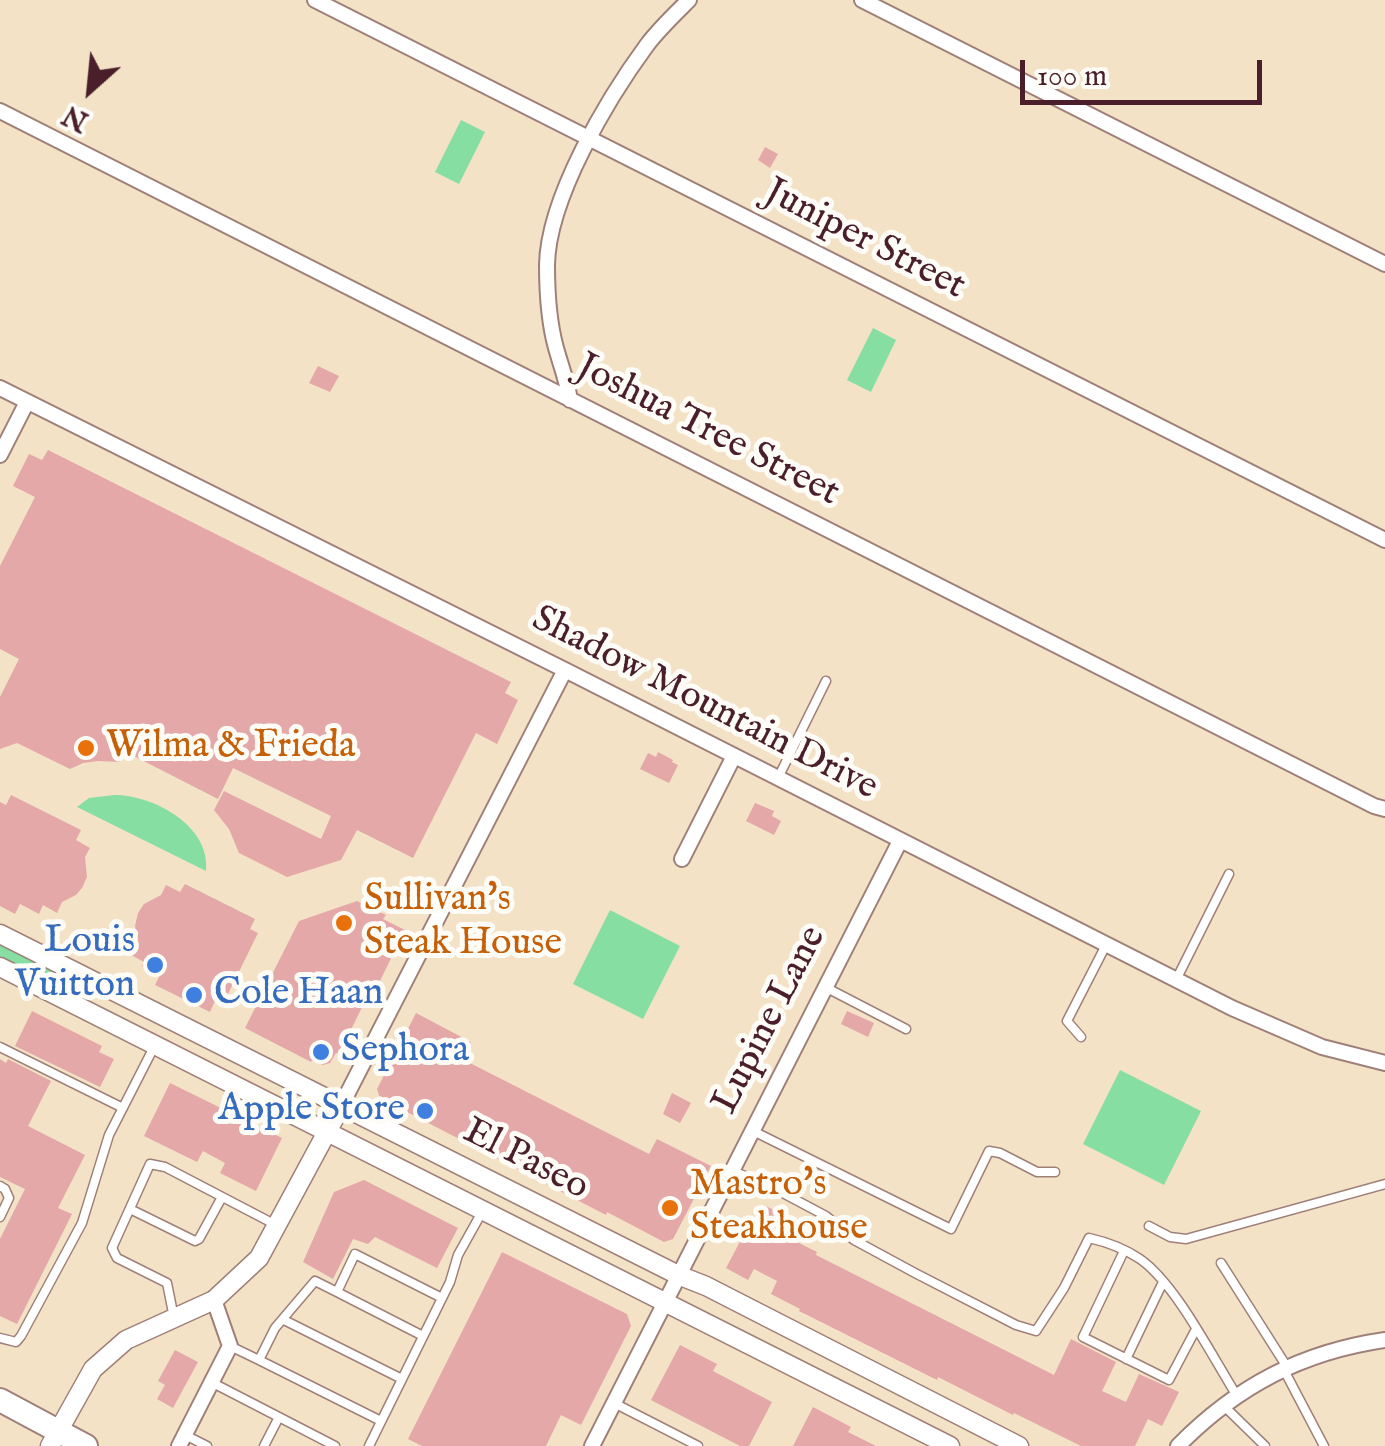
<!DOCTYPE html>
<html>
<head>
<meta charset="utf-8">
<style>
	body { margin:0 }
	#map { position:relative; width:1385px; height:1446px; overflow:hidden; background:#f4e2c7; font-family:"IM FELL English",serif }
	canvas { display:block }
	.north { position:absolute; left:40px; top:40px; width:100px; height:100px; -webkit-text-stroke:8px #fdfcf7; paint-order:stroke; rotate:207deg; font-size:28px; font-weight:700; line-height:40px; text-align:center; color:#4a1f2b }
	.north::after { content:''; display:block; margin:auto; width:35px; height:45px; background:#4a1f2b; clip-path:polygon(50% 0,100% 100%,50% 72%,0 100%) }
	.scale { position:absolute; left:1020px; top:60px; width:242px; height:45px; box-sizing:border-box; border:5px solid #4a1f2b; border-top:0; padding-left:12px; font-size:30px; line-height:35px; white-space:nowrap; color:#4a1f2b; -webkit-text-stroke:8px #fdfcf7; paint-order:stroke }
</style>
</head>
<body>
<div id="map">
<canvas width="1385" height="1446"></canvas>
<div class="north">N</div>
<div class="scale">100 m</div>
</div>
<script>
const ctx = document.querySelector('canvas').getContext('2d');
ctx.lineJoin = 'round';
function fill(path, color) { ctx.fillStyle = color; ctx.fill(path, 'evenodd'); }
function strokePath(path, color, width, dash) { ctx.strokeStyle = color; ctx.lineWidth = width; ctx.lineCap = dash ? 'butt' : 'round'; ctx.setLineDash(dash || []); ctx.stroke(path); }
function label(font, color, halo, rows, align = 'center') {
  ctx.font = font + ' "IM FELL English",serif'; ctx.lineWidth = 10; ctx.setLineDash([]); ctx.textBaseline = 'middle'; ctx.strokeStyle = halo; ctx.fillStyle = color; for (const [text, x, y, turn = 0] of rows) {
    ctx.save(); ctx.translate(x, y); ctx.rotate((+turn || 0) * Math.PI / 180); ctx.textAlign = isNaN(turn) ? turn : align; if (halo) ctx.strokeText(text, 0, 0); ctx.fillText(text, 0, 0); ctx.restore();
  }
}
fill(new Path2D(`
	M461 120 485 132 459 184 435 172Z
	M873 328 896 340 871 392 847 380Z
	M114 795C154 795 211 826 206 871L77 807 89 798Z
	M610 910 680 946 643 1019 573 984Z
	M0 944 62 976 64 980 61 985 57 986 0 958Z
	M1120 1070 1201 1111 1164 1185 1083 1144Z`), '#87dea2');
fill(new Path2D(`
	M765 147 778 154 770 168 758 160Z
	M318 366 339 376 330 392 309 383Z
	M48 450 511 682 505 693 518 700 497 744 476 733 413 858 357 830 341 860 287 877 239 853 229 829 214 810 224 791 321 839 331 816 233 768 218 799 126 752 120 762 98 761 83 763 70 769 17 743 0 749V697L19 659 0 649V566L35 497 13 486 29 454 42 460Z
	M658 752 673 760 672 762 678 765 669 783 640 769 648 753 656 757Z
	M11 795 81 830 76 840 90 848 85 857 87 877 82 888 76 895 62 902 57 913 43 905 39 914 20 904 15 914 0 906V802L6 805Z
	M755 803 774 811 772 816 781 821 774 835 746 821Z
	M185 884 255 919 250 929 258 933 227 996 219 992 210 1012 155 985 160 975 142 966 144 962 133 956 135 951 133 950 138 939 135 926 138 913 144 904 161 895 166 885 180 892Z
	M357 901 386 915 383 919 405 930 375 991 371 989 339 1054 336 1053 330 1063 323 1065 312 1060 311 1062 245 1028 299 921Z
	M32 1011 102 1046 99 1052 114 1059 100 1087 15 1046Z
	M847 1011 874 1023 868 1037 841 1024Z
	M416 1013 471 1042 462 1059 649 1154 657 1139 711 1166 673 1239 664 1242 607 1212 606 1215 380 1098 377 1089Z
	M0 1059 6 1063 8 1059 51 1081 28 1126 85 1155 58 1208 72 1214 17 1324 0 1316V1239L25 1189 0 1177Z
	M170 1083 282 1138 256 1191 220 1173 225 1163 203 1151 197 1162 144 1136Z
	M672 1093 691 1103 680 1123 663 1114Z
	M364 1180 458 1228 437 1268 375 1237 368 1244 353 1239 333 1279 303 1262 334 1192Z
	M764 1205 797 1222 789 1238 817 1252 816 1255 1054 1375 1071 1339 1116 1362 1102 1391 1126 1402 1139 1374 1179 1392 1162 1426 1148 1419 1135 1446H1081L1014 1413 1013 1415 938 1377 937 1380 799 1311 800 1309 771 1294 777 1281 754 1269 748 1280 726 1268 752 1219 756 1221Z
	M502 1252 627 1314 631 1326 581 1425 561 1415 546 1446H422L408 1439Z
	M680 1345 717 1364 713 1371 772 1402 749 1446H740L651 1400Z
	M175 1350 198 1362 173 1408 157 1399 165 1385 158 1381Z
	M813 1407 851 1427 848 1432 876 1446H793Z`), '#e3a8a7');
const service = new Path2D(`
	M778 778 826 681
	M1176 980 1229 874
	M825 987 906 1029
	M1081 1037 1067 1021 1106 945
	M0 1047 123 1108
	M751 1130 951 1229 989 1151 1000 1153 1037 1172H1055
	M731 1170 779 1191 826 1216 854 1240 915 1273 1016 1325 1036 1331 1064 1288 1089 1238C1107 1242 1125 1249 1140 1259 1176 1284 1213 1358 1237 1396
	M0 1186 5 1189 9 1198 0 1217
	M130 1209 195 1241 199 1239 222 1197
	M1149 1226 1170 1237 1186 1239 1385 1184
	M1124 1251 1083 1337 1169 1380 1196 1329
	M1221 1263 1287 1367
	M337 1292 423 1336
	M174 1318 167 1283 117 1258 112 1248 150 1164 165 1167 276 1225
	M284 1320 402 1379
	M0 1338 16 1342 21 1336 82 1223 109 1135 155 1045
	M230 1346 259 1360 275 1328 315 1281 337 1292 355 1254 442 1298
	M1126 1359 1163 1282
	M259 1360 381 1421
	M1284 1370 1324 1446
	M211 1382 335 1446
	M614 1403 698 1446
	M1224 1406 1265 1446
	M185 1435 207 1446
	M264 1446 279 1417
	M369 1446 450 1282 458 1255 482 1212`);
const minor = new Path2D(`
	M315 0 1385 540
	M862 0 1385 264
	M0 111 1374 806 1385 809
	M0 388 565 670 1232 1008 1322 1047 1385 1063
	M570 400C567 381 561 366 556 348 549 323 547 291 547 265 548 198 608 98 647 45 659 29 675 14 689 0
	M0 455 27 402
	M682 859 734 756
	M341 1106 565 670
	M179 1446 230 1346 214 1300
	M592 1446 900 841
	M1178 1446C1237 1386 1302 1352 1385 1340`);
const tertiary = new Path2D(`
	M0 934 678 1275 706 1286 1019 1446
	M0 967 950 1446
	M50 1446 93 1369 126 1340 214 1300 259 1258 341 1106`);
const primary = new Path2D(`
	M0 1400 86 1446`);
strokePath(service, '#9f8079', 11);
strokePath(minor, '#9f8079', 18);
strokePath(tertiary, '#9f8079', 21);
strokePath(primary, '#9f8079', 26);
strokePath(service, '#fff', 8);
strokePath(minor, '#fff', 14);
strokePath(tertiary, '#fff', 18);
strokePath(primary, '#fff', 22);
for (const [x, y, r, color] of [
	[86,748,10,"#e8710a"],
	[344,923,10,"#e8710a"],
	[155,965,10,"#3f7fe0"],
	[194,995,10,"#3f7fe0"],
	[321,1052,10,"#3f7fe0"],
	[425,1111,10,"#3f7fe0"],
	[670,1208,10,"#e8710a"]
]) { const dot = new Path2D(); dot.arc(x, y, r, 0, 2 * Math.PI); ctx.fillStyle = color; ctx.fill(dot); strokePath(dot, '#fdfcf7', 4); }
label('38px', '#4a1f2b', '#fdfcf7', [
	["Juniper Street",864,241,27],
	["Joshua Tree Street",707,432,27],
	["Shadow Mountain Drive",704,705,27],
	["Lupine Lane",771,1021,-63],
	["El Paseo",525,1161,27]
]);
label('38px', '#c56008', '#fdfcf7', [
	["Wilma & Frieda",106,748],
	["Sullivan's",364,901],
	["Steak House",364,945],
	["Mastro's",690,1186],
	["Steakhouse",690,1230]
], 'left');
label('38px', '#366cbe', '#fdfcf7', [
	["Louis",135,943],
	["Vuitton",135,987],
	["Cole Haan",214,995,"left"],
	["Sephora",341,1052,"left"],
	["Apple Store",405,1111]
], 'right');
</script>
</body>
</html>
